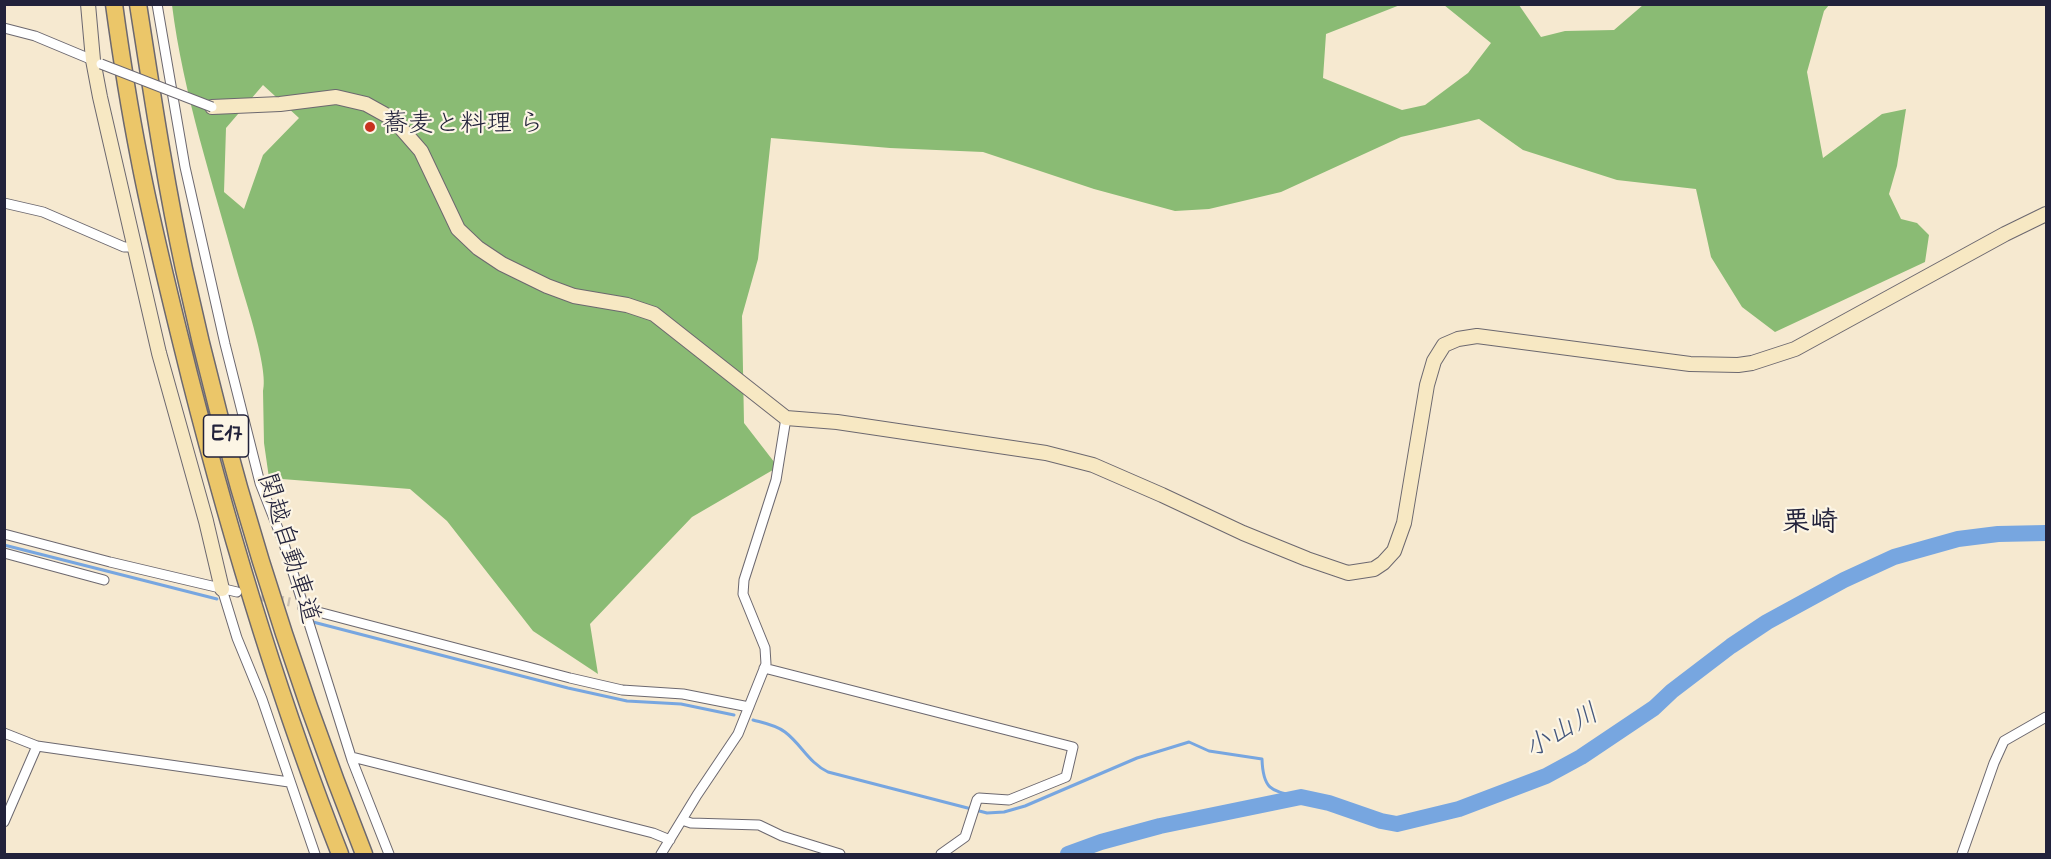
<!DOCTYPE html>
<html>
<head>
<meta charset="utf-8">
<style>
	body { margin:0 }
	#map { position:relative; width:2051px; height:859px; overflow:hidden; background:#f6e9d0; font-family:"Indie Flower",sans-serif }
	canvas { display:block }
	.frame { position:absolute; inset:0; border:6px solid #22223b; pointer-events:none }
</style>
</head>
<body>
<div id="map">
<canvas width="2051" height="859"></canvas>
<div class="frame"></div>
</div>
<script>
const ctx = document.querySelector('canvas').getContext('2d');
ctx.lineJoin = 'round';
function fill(path, color) { ctx.fillStyle = color; ctx.fill(path, 'evenodd'); }
function strokePath(path, color, width, dash) { ctx.strokeStyle = color; ctx.lineWidth = width; ctx.lineCap = dash ? 'butt' : 'round'; ctx.setLineDash(dash || []); ctx.stroke(path); }
function label(font, color, halo, rows, align = 'center') {
  ctx.font = font + ' "Indie Flower","Klee One",sans-serif'; ctx.lineWidth = 4.5; ctx.setLineDash([]); ctx.textBaseline = 'middle'; ctx.strokeStyle = halo; ctx.fillStyle = color; for (const [text, x, y, turn = 0] of rows) {
    ctx.save(); ctx.translate(x, y); ctx.rotate((+turn || 0) * Math.PI / 180); ctx.textAlign = isNaN(turn) ? turn : align; if (halo) ctx.strokeText(text, 0, 0); ctx.fillText(text, 0, 0); ctx.restore();
  }
}
fill(new Path2D(`
	M172 5H1400L1326 34 1323 78 1402 110 1425 105 1468 73 1491 43 1444 5H1519L1541 37 1565 31 1614 30 1643 5H1829L1824 11 1807 72 1823 158 1882 114 1906 109 1897 166 1889 194 1901 219 1917 223 1929 235 1925 262 1775 332 1742 307 1711 257 1696 189 1617 180 1523 150 1479 119 1401 137 1281 192 1209 209 1175 211 1094 189 983 152 890 148 771 138 758 259 742 316 744 423 778 467 692 517 590 624 598 674 533 631 447 521 410 489 269 478 264 443 263 391C269 369 244 296 237 271 213 184 183 93 172 5ZM263 85 299 118 263 155 244 209 224 192 226 128Z`), '#8abb74');
strokePath(new Path2D(`
	M4 545 217 599
	M313 622 568 688 627 701 681 704 734 715
	M753 720C764 723 776 725 785 732 801 744 809 763 828 772L987 813 1004 812 1025 806 1137 758 1189 742 1209 751 1262 759C1263 792 1273 791 1301 797`), '#77a6e0', 3);
strokePath(new Path2D(`
	M1068 854 1101 842 1160 826 1301 797 1329 803 1381 821 1397 824 1459 809 1546 776 1581 757 1654 708 1672 691 1731 646 1767 622 1844 580 1894 557 1958 539 1998 534 2046 533`), '#77a6e0', 16);
strokePath(new Path2D(`
	M248 594 290 602`), '#ccc1b2', 9, [9, 4.5]);
const street = new Path2D(`
	M157 4 185 167 225 344 260 483 284 544 352 760 389 854
	M4 28 35 36 95 61
	M4 203 43 212 124 247H135
	M4 534 110 562 237 592
	M4 553 104 580
	M222 589 237 638 262 699 315 854
	M303 608 570 678 622 690 683 694 749 707
	M764 668 1073 747 1066 777 1009 800 979 798 977 800 965 837 941 854
	M4 733 37 746 289 782
	M352 757 653 833 670 840
	M682 820 691 823 759 825 782 836 840 854
	M4 822 37 746
	M661 854 697 795 738 734 766 664 765 648 743 594 744 580 776 480 786 418
	M1962 854 1994 763 2004 741 2046 717`);
const secondary = new Path2D(`
	M88 4 93 60 100 97 159 353 206 521 222 589
	M212 107 280 104 336 97 366 104 393 119 421 151 458 229 478 248 502 264 547 286 574 296 627 305 654 314 786 418 837 422 1046 453 1093 465 1162 495 1243 533 1307 559 1348 573 1374 569 1383 563 1394 551 1404 523 1427 385 1434 361 1444 345 1458 339 1477 336 1690 364 1738 365 1752 363 1795 349 2005 234 2046 214`);
const highway = new Path2D(`
	M114 4C121 55 129 106 139 157 153 231 172 305 190 378 231 539 279 699 340 854
	M138 4C152 93 165 181 184 269 227 466 290 667 364 854`);
strokePath(street, '#6c686f', 11);
strokePath(secondary, '#6c686f', 16);
strokePath(highway, '#6c686f', 19);
strokePath(street, '#fff', 9);
strokePath(secondary, '#f7e8c3', 14);
strokePath(highway, '#ebc669', 16);
const streetBridge = new Path2D(`
	M101 64 212 107`);
strokePath(streetBridge, '#6c686f', 11, []);
strokePath(streetBridge, '#fff', 9);
for (const [x, y, r, color] of [
	[370,127,6,"#c8321e"]
]) { const dot = new Path2D(); dot.arc(x, y, r, 0, 2 * Math.PI); ctx.fillStyle = color; ctx.fill(dot); strokePath(dot, '#fcf5e5', 2); }
for (const [x, y, w] of [
	[226,436,45]
]) { const box = new Path2D(); box.roundRect(x - w / 2, y - 21, w, 42, 4.5); ctx.fillStyle = '#fcf5e5'; ctx.fill(box); strokePath(box, '#22223b', 1.5); }
label('bold 24px', '#22223b', null, [
	["E17",226,436]
]);
label('26px', '#22223b', '#fcf5e5', [
	["蕎麦と料理 ら",382,127]
], 'left');
label('26px', '#22223b', '#fcf5e5', [
	["関越自動車道",286,549,73]
]);
label('italic 27px', '#44577d', '#fcf5e5', [
	["小山川",1563,734,-30]
]);
label('bold 28px', '#22223b', '#fcf5e5', [
	["栗崎",1810,525]
]);
</script>
</body>
</html>
